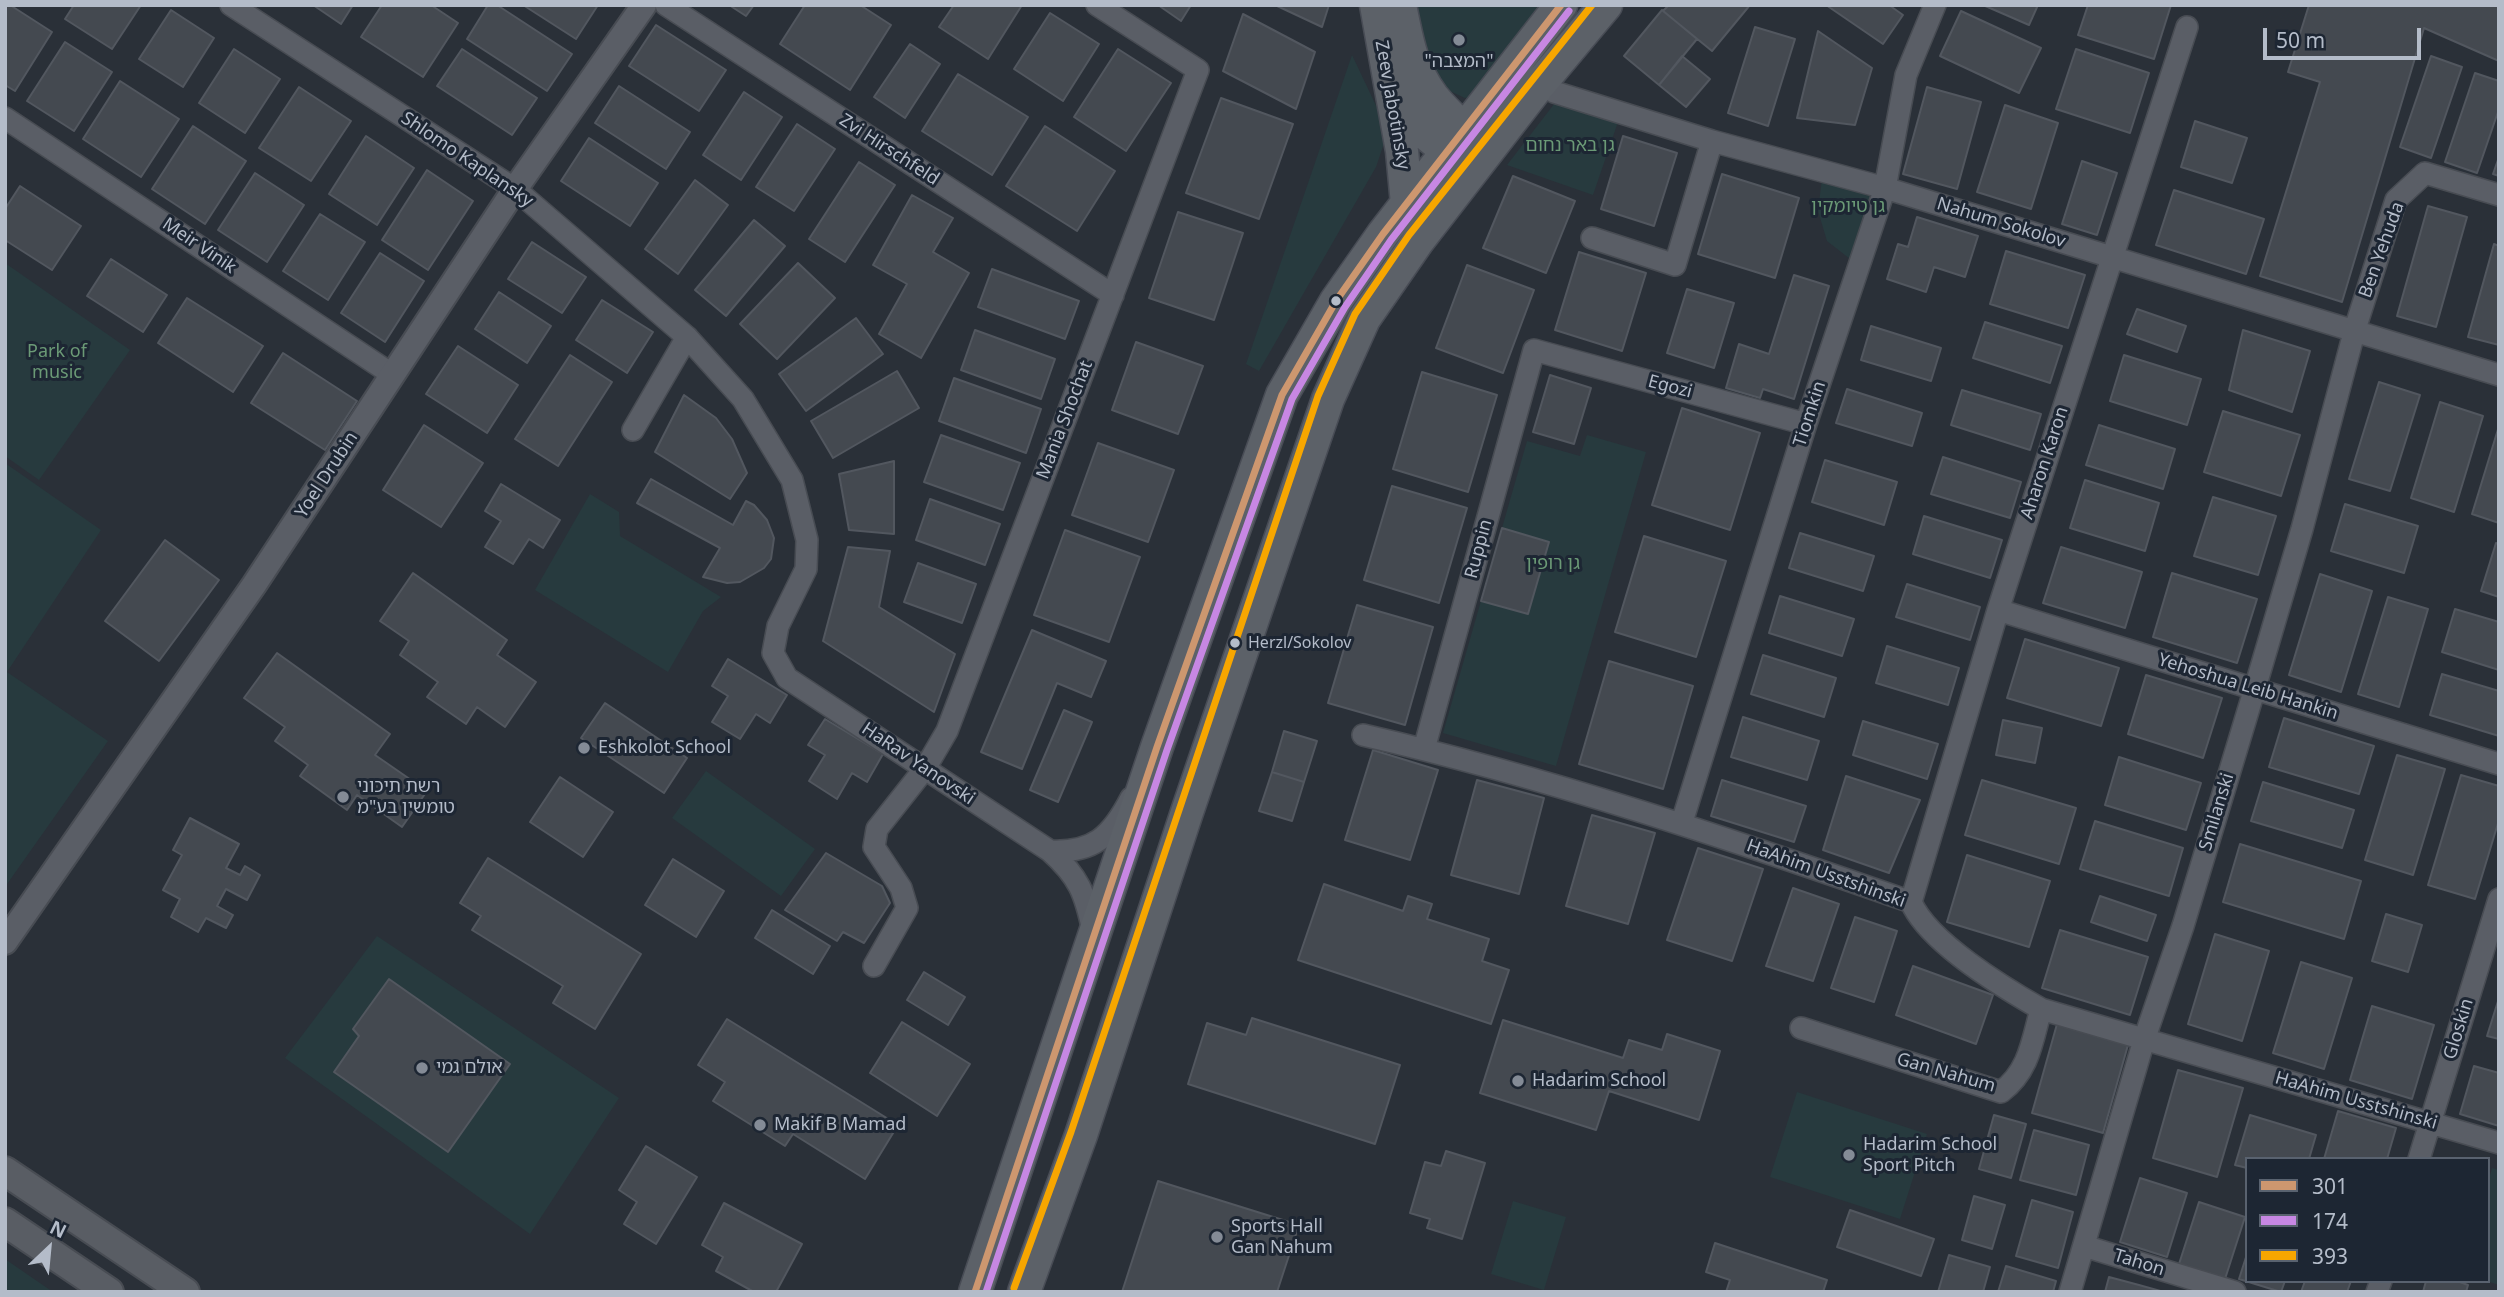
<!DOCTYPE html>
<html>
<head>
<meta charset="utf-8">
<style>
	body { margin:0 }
	#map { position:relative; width:2504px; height:1297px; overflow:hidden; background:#2a3038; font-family:"Noto Sans",sans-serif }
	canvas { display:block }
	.frame { position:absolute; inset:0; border:7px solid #b4bcc9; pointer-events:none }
	.legend { position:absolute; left:2245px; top:1157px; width:245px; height:126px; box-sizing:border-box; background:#1d2633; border:2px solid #59626f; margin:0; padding:9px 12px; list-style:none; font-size:21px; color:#b4bcc9 }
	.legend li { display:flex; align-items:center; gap:14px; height:35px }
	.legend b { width:35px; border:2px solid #59626f }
	.north { position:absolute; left:14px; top:1213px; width:70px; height:70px; -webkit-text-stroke:5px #1d2633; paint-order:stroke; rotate:26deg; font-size:19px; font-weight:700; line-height:28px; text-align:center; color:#b4bcc9 }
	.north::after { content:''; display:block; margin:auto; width:24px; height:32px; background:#b4bcc9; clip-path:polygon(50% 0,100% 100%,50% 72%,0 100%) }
	.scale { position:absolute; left:2263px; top:28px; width:158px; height:32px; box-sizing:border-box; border:4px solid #b4bcc9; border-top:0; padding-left:9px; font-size:21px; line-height:24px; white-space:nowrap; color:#b4bcc9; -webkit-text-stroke:5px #1d2633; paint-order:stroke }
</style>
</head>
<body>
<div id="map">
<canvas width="2504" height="1297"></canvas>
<div class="frame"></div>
<ul class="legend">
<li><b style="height:9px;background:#cd976f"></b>301</li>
<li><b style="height:9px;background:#c787e3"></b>174</li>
<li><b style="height:9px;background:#f7a600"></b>393</li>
</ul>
<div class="north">N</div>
<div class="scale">50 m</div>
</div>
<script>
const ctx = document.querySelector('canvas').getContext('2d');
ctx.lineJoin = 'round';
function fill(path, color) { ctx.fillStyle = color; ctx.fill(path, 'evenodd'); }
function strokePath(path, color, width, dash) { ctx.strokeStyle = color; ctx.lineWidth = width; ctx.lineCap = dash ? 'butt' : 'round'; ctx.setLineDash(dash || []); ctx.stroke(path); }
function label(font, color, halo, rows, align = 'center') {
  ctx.font = font + ' "Noto Sans","Noto Sans Hebrew",sans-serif'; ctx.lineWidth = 6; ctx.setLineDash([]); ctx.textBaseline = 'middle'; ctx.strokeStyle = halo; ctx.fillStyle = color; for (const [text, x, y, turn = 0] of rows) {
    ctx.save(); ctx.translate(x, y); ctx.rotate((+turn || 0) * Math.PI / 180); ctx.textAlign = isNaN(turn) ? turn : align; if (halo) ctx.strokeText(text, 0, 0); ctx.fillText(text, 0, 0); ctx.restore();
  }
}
fill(new Path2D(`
	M1400 5H1561L1491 95 1465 98 1441 87Z
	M1352 55 1388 131 1376 167 1259 371 1246 364Z
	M1558 99 1619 119 1593 195 1507 165Z
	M1823 171 1885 188 1859 266 1827 241 1818 211Z
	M5 263 130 350 39 480 5 456Z
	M1587 435 1646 452 1556 766 1443 733 1527 441 1580 456Z
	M5 463 101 530 7 672 108 741 5 887Z
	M590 494 619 512 620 536 721 597 703 611 668 672 535 590Z
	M706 771 815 849 781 896 672 818Z
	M377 936 619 1098 530 1234 285 1058Z
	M1797 1092 1927 1134 1900 1219 1770 1177Z
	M2492 1168 2499 1170V1285L2487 1281 2488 1182Z
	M1513 1201 1566 1217 1544 1290 1491 1274Z
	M5 1259 53 1292H5Z`), '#273a3e');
const building = new Path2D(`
	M5 5H10L52 32 15 91 5 85Z
	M74 5H141L112 49 65 19Z
	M313 5H353L341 24Z
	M382 5H431L458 23 423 77 361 37Z
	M488 5H497L572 54 547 91 467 39Z
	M523 5H598L576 39Z
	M729 5H754L746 16Z
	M805 5H860L891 25 850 90 780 44Z
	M954 5H1022L988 59 939 27Z
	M1158 5H1191L1181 21Z
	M1275 5H1329L1322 27Z
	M1669 5H1750L1712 51 1663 11Z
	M1826 5H1889L1903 15 1883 44Z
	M1983 5H2038L2029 25Z
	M2088 5H2171L2154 59 2078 35Z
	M2309 5H2499V61L2424 28 2342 302 2260 276 2320 82 2288 72Z
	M171 10 214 38 183 87 139 59Z
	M1662 10 1697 39 1659 85 1624 56Z
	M1961 11 2041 48 2019 93 1940 56Z
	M1050 13 1099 44 1063 101 1014 69Z
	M1243 14 1315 52 1296 109 1223 71Z
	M656 25 726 70 699 111 629 66Z
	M1755 27 1795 39 1768 126 1728 113Z
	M1818 31 1872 68 1855 125 1797 118Z
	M65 42 112 72 74 131 27 101Z
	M910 44 940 64 905 118 874 97Z
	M234 49 280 79 245 133 199 103Z
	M462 49 537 98 512 135 437 86Z
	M1118 49 1171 83 1126 151 1074 117Z
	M2076 49 2149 73 2130 133 2056 109Z
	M1682 56 1710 79 1686 107 1659 85Z
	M2431 56 2462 67 2431 158 2400 147Z
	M2475 73 2499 81V109L2477 173 2445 162Z
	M958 74 1028 117 992 175 922 131Z
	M120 81 179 119 141 177 83 139Z
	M619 86 690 132 666 169 595 123Z
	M299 87 351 121 311 181 259 148Z
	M1927 87 1981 102 1957 189 1903 174Z
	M744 92 782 117 741 180 703 155Z
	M1221 98 1293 124 1259 219 1186 193Z
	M2005 105 2058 123 2031 209 1977 192Z
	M2195 121 2247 138 2232 183 2181 167Z
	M797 124 835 149 794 211 756 187Z
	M193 126 246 161 205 224 152 189Z
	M1045 126 1115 171 1077 231 1006 186Z
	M366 136 414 168 377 225 329 194Z
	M1623 136 1677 153 1654 226 1601 209Z
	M589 138 658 183 630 226 561 181Z
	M2499 157V176L2493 174Z
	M2082 161 2117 173 2097 235 2062 224Z
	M859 162 895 185 845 262 809 239Z
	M427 170 473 201 428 270 382 240Z
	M255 173 304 205 267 262 218 230Z
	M1722 174 1799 198 1775 278 1698 254Z
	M1513 176 1575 201 1546 273 1483 248Z
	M695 180 728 205 678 274 645 249Z
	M20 186 81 226 52 270 5 240V209Z
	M2174 190 2264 219 2246 274 2156 245Z
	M912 195 953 218 933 252 969 273 921 358 879 334 907 284 873 265Z
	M2428 206 2467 217 2436 327 2397 316Z
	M1178 212 1243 233 1214 320 1149 298Z
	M320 214 365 242 328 300 283 271Z
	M1917 217 1978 236 1965 277 1934 267 1926 292 1887 279 1898 244 1908 247Z
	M754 220 785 246 726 316 695 290Z
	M532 242 586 277 562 313 508 279Z
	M2494 244 2499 246V345L2468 337Z
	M2006 251 2085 275 2068 328 1990 304Z
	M1579 252 1646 273 1622 351 1555 330Z
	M380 253 424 281 385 342 341 313Z
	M111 259 167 295 143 332 87 296Z
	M798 263 835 298 777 359 740 324Z
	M1467 265 1534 290 1503 373 1436 348Z
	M992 269 1079 301 1065 339 978 307Z
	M1794 275 1829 286 1794 399 1763 389 1760 398 1726 388 1739 344 1769 354Z
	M1687 289 1734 303 1714 368 1667 353Z
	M499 292 551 326 527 363 475 329Z
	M187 298 263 346 233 392 158 343Z
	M602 300 653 332 627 373 576 340Z
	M2137 309 2186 326 2177 352 2127 334Z
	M856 318 883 354 806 411 779 374Z
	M1985 322 2062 346 2050 383 1973 358Z
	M1871 326 1941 348 1931 381 1861 360Z
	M975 330 1055 359 1041 399 961 370Z
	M2243 330 2310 351 2292 412 2229 390Z
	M1136 342 1203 366 1178 434 1112 410Z
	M458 346 518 385 487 433 426 394Z
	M283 353 357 401 325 450 251 403Z
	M570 355 612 382 558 466 515 439Z
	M2124 355 2201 379 2187 425 2110 401Z
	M897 371 919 408 833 458 811 421Z
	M1422 372 1497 395 1468 492 1393 469Z
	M1550 375 1591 388 1574 444 1533 432Z
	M954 378 1041 409 1026 453 939 421Z
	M2379 382 2420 395 2390 491 2349 479Z
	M1847 389 1922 413 1912 446 1836 423Z
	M1962 390 2041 414 2030 450 1951 425Z
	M684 395 716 418 732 439 747 473 730 499 655 452Z
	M2440 402 2483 416 2454 512 2411 498Z
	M1682 408 1760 433 1730 530 1652 505Z
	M2223 411 2300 435 2281 496 2204 472Z
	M424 425 483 463 441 527 383 490Z
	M2099 425 2175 449 2163 489 2086 465Z
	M2499 426V523L2472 514Z
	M941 435 1020 463 1003 510 924 482Z
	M1098 443 1174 470 1148 542 1072 515Z
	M1943 457 2021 482 2010 518 1931 494Z
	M1825 460 1897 482 1884 525 1812 502Z
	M894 461V534L849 530 839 474Z
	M651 479 733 525 746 501 754 505 767 520 774 538 771 559 764 568 740 582 727 583 703 577 720 548 637 503Z
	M2085 480 2159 503 2145 551 2070 528Z
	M501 484 560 520 543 548 529 539 513 564 485 547 501 521 485 511Z
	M1392 486 1467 508 1439 603 1364 580Z
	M2213 497 2276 516 2258 575 2194 556Z
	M930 499 1000 524 985 565 916 540Z
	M2345 504 2418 526 2404 573 2331 551Z
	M1924 516 2002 540 1990 578 1913 554Z
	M1502 528 1549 542 1528 614 1481 601Z
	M1065 530 1140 557 1109 642 1034 615Z
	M1800 533 1874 556 1863 591 1789 568Z
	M1644 536 1726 561 1696 657 1615 632Z
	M165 540 219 580 159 661 105 621Z
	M2496 543 2499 544V597L2481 591Z
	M848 547 890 551 879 607 955 654 934 712 823 641Z
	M2061 547 2142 572 2125 628 2043 603Z
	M918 563 976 584 962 623 904 602Z
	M413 573 507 640 497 655 536 682 505 727 477 707 466 724 427 697 438 682 400 655 409 641 380 621Z
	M2172 573 2257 599 2237 663 2153 637Z
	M2320 574 2372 591 2341 692 2289 675Z
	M1907 584 1980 607 1970 640 1896 617Z
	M1780 596 1854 619 1842 656 1769 633Z
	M2388 597 2428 609 2399 707 2358 694Z
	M1357 605 1433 627 1405 725 1328 703Z
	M2455 609 2499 622V670L2442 652Z
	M1032 630 1106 661 1091 697 1057 683 1022 769 981 752Z
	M2025 639 2119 668 2101 726 2007 698Z
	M1887 646 1959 668 1948 705 1876 683Z
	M277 653 390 734 375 755 427 791 402 827 357 795 347 810 300 776 308 765 275 741 285 727 244 698Z
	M1763 655 1836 678 1824 717 1751 694Z
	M728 659 787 695 770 723 756 714 740 739 712 722 728 696 712 686Z
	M1609 661 1693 686 1663 789 1579 764Z
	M2442 674 2499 691V736L2430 715Z
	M2146 675 2222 698 2203 758 2128 734Z
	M605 703 687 758 664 793 581 738Z
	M1064 710 1092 722 1058 802 1030 790Z
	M1743 717 1819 741 1807 780 1731 757Z
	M2284 718 2374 746 2359 794 2269 767Z
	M825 719 883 754 867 782 852 773 837 799 809 781 825 755 808 745Z
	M2003 720 2042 728 2035 763 1996 755Z
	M1863 721 1938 744 1927 779 1853 755Z
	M1284 731 1317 741 1304 782 1272 772Z
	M1373 750 1438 770 1410 860 1345 840Z
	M2397 755 2445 769 2413 875 2365 860Z
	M2119 757 2201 783 2186 830 2105 805Z
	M1272 772 1304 782 1292 821 1259 811Z
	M2461 775 2499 786V820L2475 899 2428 885Z
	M1846 776 1920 800 1889 873 1823 850Z
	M560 777 613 812 583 857 530 822Z
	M1477 780 1544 798 1519 894 1451 875Z
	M1722 780 1806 806 1794 842 1711 816Z
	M1982 780 2076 808 2059 864 1965 835Z
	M2263 782 2354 810 2342 848 2251 821Z
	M1592 815 1655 833 1628 924 1566 906Z
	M190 818 239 844 226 868 240 875 245 866 260 875 247 900 226 889 217 906 233 915 226 928 206 918 198 932 171 917 180 899 163 890 182 855 173 850Z
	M2095 821 2183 848 2169 896 2080 869Z
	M2240 844 2361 881 2344 939 2223 902Z
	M1698 848 1763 869 1732 961 1667 940Z
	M826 853 882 886 890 903 864 943 843 932 837 941 785 910Z
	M1967 855 2050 881 2029 947 1947 922Z
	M488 858 641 954 595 1029 553 1003 563 986 472 930 481 916 460 903Z
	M673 859 724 891 696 937 645 905Z
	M1324 884 1403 911 1408 896 1432 904 1427 919 1489 939 1482 961 1509 970 1491 1024 1298 960Z
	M1793 888 1839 904 1813 981 1766 966Z
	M2100 896 2156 915 2147 941 2091 922Z
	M772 910 830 946 813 974 755 938Z
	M2386 914 2422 925 2408 972 2372 961Z
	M1855 917 1897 931 1874 1002 1831 988Z
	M2060 930 2148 957 2130 1015 2042 988Z
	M2215 934 2269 951 2242 1041 2188 1024Z
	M2301 962 2352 978 2324 1069 2273 1053Z
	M1913 966 1993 995 1976 1044 1896 1015Z
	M924 972 965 997 948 1025 907 1000Z
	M389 979 510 1064 448 1152 334 1072 359 1036 353 1029Z
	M2499 998V1039L2487 1036Z
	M2372 1006 2434 1025 2412 1099 2350 1080Z
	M1252 1018 1400 1065 1375 1144 1188 1084 1207 1023 1246 1035Z
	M727 1019 898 1125 865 1179 793 1134 785 1146 713 1101 725 1082 698 1065Z
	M1503 1020 1623 1058 1629 1040 1662 1050 1667 1034 1720 1051 1699 1120 1609 1091 1596 1130 1480 1093Z
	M902 1022 970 1064 937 1116 870 1073Z
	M2057 1024 2128 1045 2103 1133 2032 1113Z
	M2474 1066 2499 1073V1126L2460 1114Z
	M2178 1070 2243 1088 2217 1177 2153 1158Z
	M2338 1111 2396 1128 2387 1159H2324Z
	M1994 1115 2026 1124 2011 1178 1979 1169Z
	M2250 1115 2316 1135 2309 1159H2247V1168L2235 1165Z
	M2034 1130 2089 1145 2076 1195 2020 1180Z
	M646 1146 697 1177 656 1244 624 1224 637 1202 619 1190Z
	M1446 1151 1485 1163 1462 1239 1427 1228 1430 1219 1410 1213 1425 1162 1441 1166Z
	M2140 1178 2187 1193 2167 1257 2120 1242Z
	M1158 1181 1299 1225 1277 1292H1122Z
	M1974 1196 2005 1205 1992 1249 1962 1240Z
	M2032 1200 2073 1212 2058 1268 2016 1256Z
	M2199 1202 2245 1217 2225 1279 2179 1264Z
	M724 1203 802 1244 776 1292H754L716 1271 723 1257 702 1245Z
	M1850 1210 1934 1239 1921 1276 1837 1247Z
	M1715 1243 1827 1280 1823 1292H1726L1730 1280 1706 1272Z
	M2247 1254V1281H2285L2281 1292 2239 1279Z
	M1949 1255 1990 1267 1983 1292H1938Z
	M2006 1266 2056 1281 2053 1292H1998Z
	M2109 1277 2139 1285 2164 1292H2105Z
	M2305 1281H2351L2347 1292H2301Z
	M2426 1281H2457L2468 1285 2466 1292H2423Z`);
fill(building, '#444950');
strokePath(building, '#52575f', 2);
const minor = new Path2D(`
	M231 5 515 189 687 337 743 399 792 480 807 540 806 569 778 626 773 653 787 678 1050 851C1079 877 1085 893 1093 931
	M666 5 1113 295
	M1532 78 1554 92 1712 141 1885 188 2499 375
	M5 118 393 375
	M1592 238 1675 265 1712 141
	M633 430 687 337
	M1998 610 2499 764
	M1363 735C1550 778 1730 839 1911 902 1928 942 2004 988 2041 1009L2499 1143
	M1424 749 1534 350 1806 424
	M1682 822 1806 424 1885 188 1906 75 1935 5
	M1050 851C1093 853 1111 837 1131 798
	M1911 902 1998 610 2187 27
	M874 966 907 908 901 888 874 847 877 829 926 767 947 731 1198 70 1097 5
	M1801 1028 2001 1092C2029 1071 2032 1042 2041 1009
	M2419 1159 2499 899
	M2084 1246 2235 1292
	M2070 1292 2144 1040 2183 926 2255 688 2302 529 2355 329 2396 200 2425 173 2499 195
	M2377 1292 2381 1281`);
const tertiary = new Path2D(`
	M5 942 254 585 515 189 644 5`);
const secondary = new Path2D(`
	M5 1171 185 1292
	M5 1222 109 1292`);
const primary = new Path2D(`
	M1376 5 1402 151 1407 204
	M1400 5C1407 39 1411 68 1433 97 1448 116 1463 124 1473 147
	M1396 95C1412 124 1436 149 1468 158
	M975 1292 1157 747 1282 395 1336 301 1383 234 1561 5
	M1024 1292 1081 1135 1186 815 1328 399 1364 319 1418 241 1539 85 1606 5`);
strokePath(minor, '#484c53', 24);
strokePath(tertiary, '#484c53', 28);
strokePath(secondary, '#484c53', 32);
strokePath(primary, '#484c55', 35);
strokePath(minor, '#5a5e66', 21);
strokePath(tertiary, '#5a5e66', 24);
strokePath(secondary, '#595d64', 28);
strokePath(primary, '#5c6168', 32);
strokePath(new Path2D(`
	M975 1292 1157 747 1282 395 1336 301 1383 234 1561 5`), '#cd976f', 7);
strokePath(new Path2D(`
	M986 1292 1167 750 1292 399 1345 307 1391 240 1569 11`), '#c787e3', 7);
strokePath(new Path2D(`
	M1014 1288 1071 1132 1318 396 1355 314 1409 235 1592 5`), '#f7a600', 7);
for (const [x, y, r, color] of [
	[1459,40,7,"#848b96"],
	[1336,301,6,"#b4bcc9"],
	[1235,643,6,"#b4bcc9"],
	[584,748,7,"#848b96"],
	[343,797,7,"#848b96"],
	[422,1068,7,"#848b96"],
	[1518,1081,7,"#848b96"],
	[760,1125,7,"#848b96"],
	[1849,1155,7,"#848b96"],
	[1217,1237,7,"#848b96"]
]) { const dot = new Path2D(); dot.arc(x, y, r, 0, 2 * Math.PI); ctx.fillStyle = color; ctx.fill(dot); strokePath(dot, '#1d2633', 2.5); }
label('16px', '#b4bcc9', '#1d2633', [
	["Herzl/Sokolov",1248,643]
], 'left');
label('18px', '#b4bcc9', '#1d2633', [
	["\"המצבה\"",1459,62,"center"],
	["Eshkolot School",598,748],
	["רשת תיכוני",357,787],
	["טומשין בע\"מ",357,808],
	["אולם גמי",436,1068],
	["Hadarim School",1532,1081],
	["Makif B Mamad",774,1125],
	["Hadarim School",1863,1145],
	["Sport Pitch",1863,1166],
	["Sports Hall",1231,1227],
	["Gan Nahum",1231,1248]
], 'left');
label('18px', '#b4bcc9', '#1d2633', [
	["Zeev Jabotinsky",1392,105,80],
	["Zvi Hirschfeld",889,150,33],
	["Shlomo Kaplansky",467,160,34],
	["Nahum Sokolov",2001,223,17],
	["Meir Vinik",199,246,34],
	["Ben Yehuda",2382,250,-70],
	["Egozi",1670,387,15],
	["Tiomkin",1810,414,-72],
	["Mania Shochat",1065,420,-69],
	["Aharon Karon",2045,463,-72],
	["Yoel Drubin",327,475,-57],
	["Ruppin",1479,549,-75],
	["Yehoshua Leib Hankin",2248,687,17],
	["HaRav Yanovski",918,764,34],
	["Smilanski",2217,812,-73],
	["HaAhim Usstshinski",1826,874,20],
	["Gloskin",2459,1029,-73],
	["Gan Nahum",1946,1073,16],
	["HaAhim Usstshinski",2356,1101,16],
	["Tahon",2139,1263,17]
]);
label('18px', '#6b9a76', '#1d2633', [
	["גן באר נחום",1570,146],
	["גן טיומקין",1848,207],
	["Park of",57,352],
	["music",57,373],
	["גן רופין",1553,564]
]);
</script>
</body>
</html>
